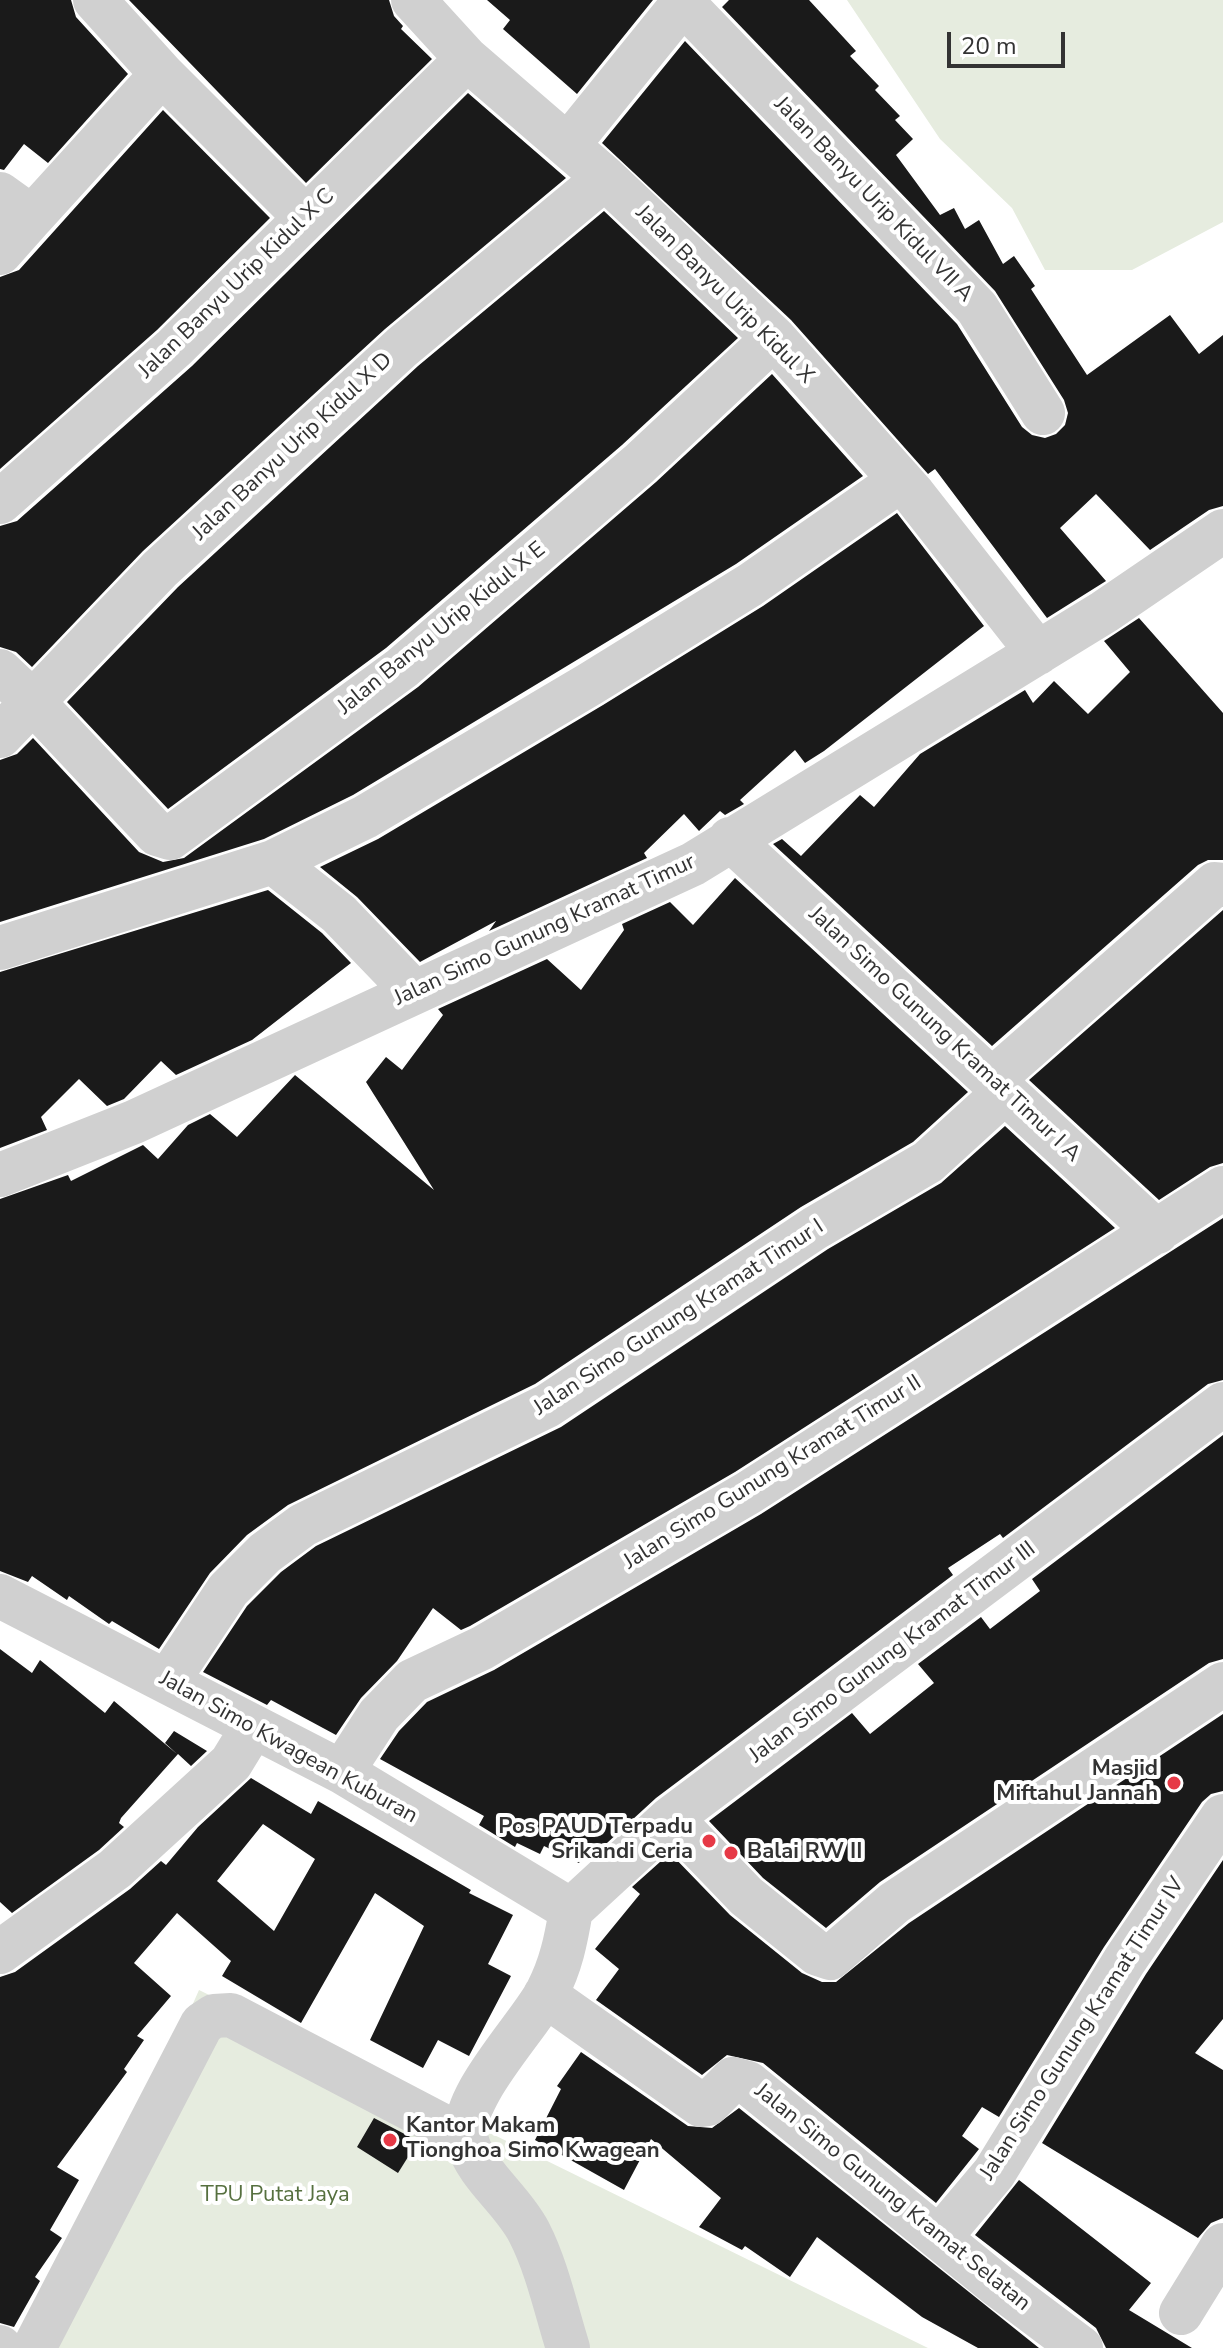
<!DOCTYPE html>
<html>
<head>
<meta charset="utf-8">
<style>
	body { margin:0 }
	#map { position:relative; width:1223px; height:2348px; overflow:hidden; background:#fff; font-family:"Nunito Sans",sans-serif }
	canvas { display:block }
	.scale { position:absolute; left:947px; top:32px; width:118px; height:36px; box-sizing:border-box; border:4px solid #333; border-top:0; padding-left:10px; font-size:24px; line-height:28px; white-space:nowrap; color:#333; -webkit-text-stroke:6px #fff; paint-order:stroke }
</style>
</head>
<body>
<div id="map">
<canvas width="1223" height="2348"></canvas>
<div class="scale">20 m</div>
</div>
<script>
const ctx = document.querySelector('canvas').getContext('2d');
ctx.lineJoin = 'round';
function fill(path, color) { ctx.fillStyle = color; ctx.fill(path, 'evenodd'); }
function strokePath(path, color, width, dash) { ctx.strokeStyle = color; ctx.lineWidth = width; ctx.lineCap = dash ? 'butt' : 'round'; ctx.setLineDash(dash || []); ctx.stroke(path); }
function label(font, color, halo, rows, align = 'center') {
  ctx.font = font + ' "Nunito Sans",sans-serif'; ctx.lineWidth = 8; ctx.setLineDash([]); ctx.textBaseline = 'middle'; ctx.strokeStyle = halo; ctx.fillStyle = color; for (const [text, x, y, turn = 0] of rows) {
    ctx.save(); ctx.translate(x, y); ctx.rotate((+turn || 0) * Math.PI / 180); ctx.textAlign = isNaN(turn) ? turn : align; if (halo) ctx.strokeText(text, 0, 0); ctx.fillText(text, 0, 0); ctx.restore();
  }
}
fill(new Path2D(`
	M847 0H1223V222L1132 270H1045L1012 208 940 139Z
	M199 1990 928 2348H40Z`), '#e6ecdf');
fill(new Path2D(`
	M0 0H71L76 17 128 74 48 163 24 144 4 170 0 169Z
	M129 0H389L394 16 403 26 401 29 432 59 306 183Z
	M487 0H653L577 94 503 29 510 20Z
	M729 0H809L856 51 850 56 879 86 875 90 900 116 895 120 913 139 896 155 940 215 954 208 965 229 979 220 1003 264 1014 256 1035 286 1031 289 1087 375 1170 315 1199 354 1223 335V506L1209 510 1150 550 1096 494 1060 528 1106 581 1047 618 935 469 928 474 791 320 602 143 685 41 957 324 1022 427 1032 435 1045 438 1056 434 1065 425 1068 413 1064 400 995 291 722 7Z
	M468 93 566 178 385 329 143 551 32 667 16 652 0 647V526L17 521 192 366Z
	M163 110 270 218 157 330 0 469V277L19 270Z
	M604 211 738 338 622 445 386 648 168 809 67 702 178 587 418 366Z
	M772 374 863 476 736 564 353 795 264 839 0 922V760L17 754 33 738 139 852 163 862 184 858 418 687 656 482Z
	M897 513 984 626 824 751 805 763 795 750 740 800 744 804 725 815 720 811 699 831 684 814 644 853 647 858 489 931 496 921 420 962 357 897 320 867 378 839 603 705 763 606Z
	M1139 618 1223 713V860H1208L1198 865 992 1046 773 844 782 839 801 856 860 795 874 807 920 754 1025 690 1033 703 1054 681 1088 714 1130 672 1104 641Z
	M735 878 968 1092 913 1142 801 1207 535 1384 288 1505 247 1535 210 1573 159 1649 112 1621 109 1624 69 1596 67 1600 32 1576 28 1582 0 1571V1199L68 1175 71 1181 143 1145 158 1159 188 1125 210 1114 237 1137 295 1075 434 1190 366 1082 386 1057 402 1070 443 1015 438 1009 547 959 581 990 624 930 622 924 670 902 693 925Z
	M268 890 322 933 351 963 252 1040 176 1075 161 1061 124 1099 107 1106 79 1079 41 1117 47 1130 0 1148V972Z
	M1223 910V1163L1210 1167 1159 1200 1029 1080Z
	M1005 1126 1115 1228 735 1472 470 1626 461 1630 433 1608 397 1661 361 1698 336 1735 271 1700 267 1705 203 1672 247 1606 281 1572 316 1546 561 1427 828 1249 941 1183Z
	M1223 1218V1380L1208 1384 1003 1538 1000 1534 948 1568 953 1575 656 1798 595 1854 588 1847 579 1863 544 1846 540 1854 517 1843 515 1847 479 1825 484 1816 380 1759 399 1731 427 1702 494 1670 761 1514Z
	M1223 1435V1659L1209 1663 880 1882 826 1928 763 1878 709 1821 852 1713 870 1734 934 1683 918 1664 981 1617 990 1629 1040 1591 1032 1579Z
	M0 1649 32 1673 40 1660 105 1713 114 1701 177 1754 165 1743 174 1731 207 1751 191 1766 178 1754 121 1818 119 1823 124 1827 99 1850 12 1913 0 1902Z
	M1223 1714V1791L1211 1794 1202 1802 1104 1947 999 2117 982 2107 962 2136 979 2149 936 2203 763 2063 727 2055 702 2075 596 2000 619 1969 595 1949 640 1894 632 1887 670 1853 730 1915 802 1973 822 1982H836L909 1923Z
	M251 1778 311 1814 318 1801 471 1890 469 1893 513 1915 488 1964 511 1976 469 2056 438 2040 423 2068 370 2040 424 1926 375 1893 301 2023 222 1976 231 1961 177 1913 134 1963 171 1996 137 2036 144 2040 124 2069 127 2072 57 2167 79 2180 50 2230 62 2238 35 2277 40 2281 14 2327 0 2323V1977L15 1972 130 1889 161 1861 166 1865 198 1827ZM263 1824 315 1859 274 1931 217 1881Z
	M1223 1860V2019L1195 2053 1223 2070V2218L1211 2223 1198 2238 1042 2143 1146 1974Z
	M581 2052 688 2126 712 2128 739 2108 1039 2348H978L922 2317 817 2237 790 2277 745 2246 742 2250 699 2227 721 2198 651 2139 624 2190 535 2140 561 2089 557 2086Z
	M374 2118 418 2141 398 2173 357 2147Z
	M1019 2180 1151 2283 1129 2310 1192 2348H1106L1096 2328 975 2235Z`), '#1a1a1a');
strokePath(new Path2D(`
	M95 0 162 74 306 218
	M413 0 467 59 605 178 774 338 914 495 1038 653
	M685 0 683 3 977 308 1043 413
	M568 145 683 3
	M0 194 32 217 0 253
	M32 217 162 74
	M0 502 174 348 467 59
	M0 671 33 702 157 834 170 838 402 668 639 464 774 338
	M0 736 160 569 402 347 605 178
	M730 839 1157 1232
	M0 948 273 862
	M414 992 339 914 273 862 365 817 590 684 750 585 901 480
	M993 1079 1215 884 1223 885
	M0 1175 134 1122 693 864 1104 612 1223 531
	M0 1596 342 1772 571 1910
	M167 1682 228 1590 265 1553 303 1525 547 1406 815 1228 928 1162 1006 1091
	M342 1772 379 1715 412 1681 482 1648 748 1493 1223 1188
	M671 1818 746 1896 818 1954 830 1958 894 1903 1223 1684
	M571 1910 671 1818 1223 1404
	M0 1952 115 1869 231 1763 253 1727
	M545 1995 701 2105 708 2104 733 2079 748 2083 997 2285 1081 2348
	M939 2238 994 2173 1125 1960 1223 1816
	M1181 2313 1223 2245
	M0 2347 1 2348
	M34 2348 202 2024 214 2016 231 2015 466 2138
	M568 2348C556 2310 547 2267 529 2232 512 2199 477 2176 467 2141 456 2100 528 2028 547 1992 561 1965 566 1940 571 1910`), '#d0d0d0', 44);
for (const [x, y, r, color] of [
	[1174,1783,8,"#e63946"],
	[709,1841,8,"#e63946"],
	[731,1853,8,"#e63946"],
	[390,2140,8,"#e63946"]
]) { const dot = new Path2D(); dot.arc(x, y, r, 0, 2 * Math.PI); ctx.fillStyle = color; ctx.fill(dot); strokePath(dot, '#fff', 3); }
label('22px', '#333', '#fff', [
	["Jalan Banyu Urip Kidul VII A",873,200,46],
	["Jalan Banyu Urip Kidul X C",237,284,-44],
	["Jalan Banyu Urip Kidul X",724,295,45],
	["Jalan Banyu Urip Kidul X D",293,447,-43],
	["Jalan Banyu Urip Kidul X E",442,629,-39],
	["Jalan Simo Gunung Kramat Timur",545,931,-25],
	["Jalan Simo Gunung Kramat Timur I A",944,1035,43],
	["Jalan Simo Gunung Kramat Timur I",679,1318,-33],
	["Jalan Simo Gunung Kramat Timur II",773,1473,-32],
	["Jalan Simo Gunung Kramat Timur III",893,1653,-37],
	["Jalan Simo Kwagean Kuburan",288,1748,29],
	["Jalan Simo Gunung Kramat Timur IV",1083,2029,-57],
	["Jalan Simo Gunung Kramat Selatan",892,2198,39]
]);
label('bold 22px', '#333', '#fff', [
	["Masjid",1158,1770],
	["Miftahul Jannah",1158,1795],
	["Pos PAUD Terpadu",693,1828],
	["Srikandi Ceria",693,1853],
	["Balai RW II",747,1853,"left"],
	["Kantor Makam",406,2127,"left"],
	["Tionghoa Simo Kwagean",406,2152,"left"]
], 'right');
label('22px', '#56703f', '#fff', [
	["TPU Putat Jaya",275,2196]
]);
</script>
</body>
</html>
